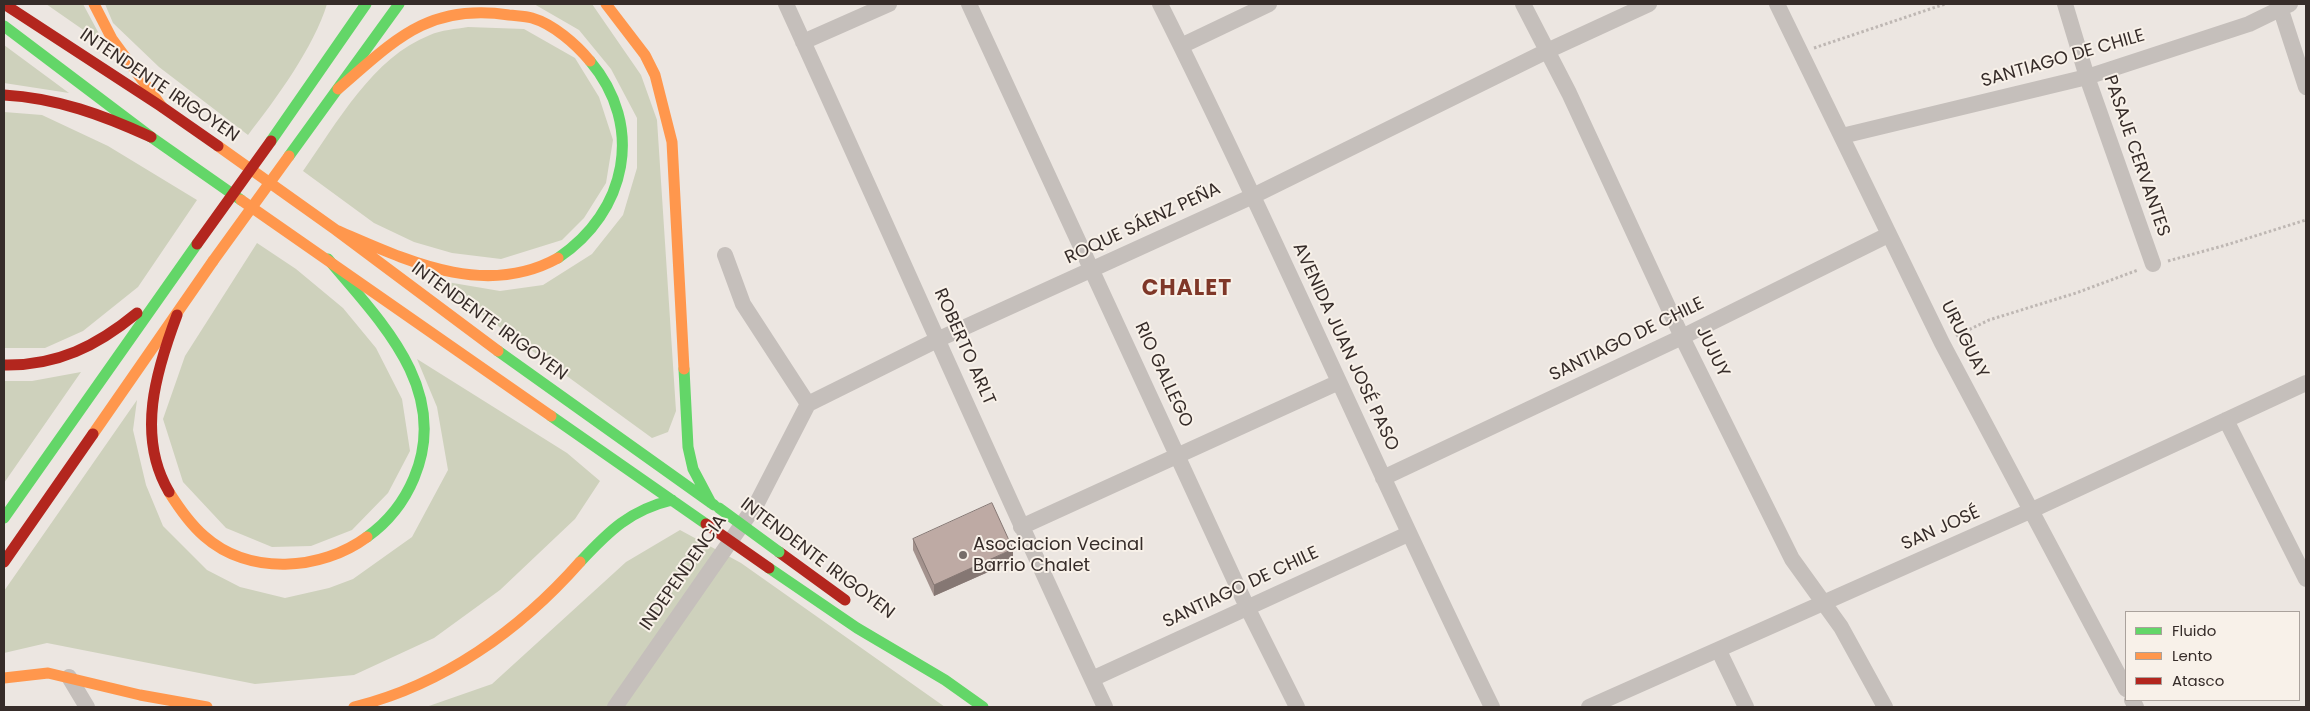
<!DOCTYPE html>
<html>
<head>
<meta charset="utf-8">
<style>
	body { margin:0 }
	#map { position:relative; width:2310px; height:711px; overflow:hidden; background:#ece6e1; font-family:Poppins,sans-serif }
	canvas { display:block }
	.frame { position:absolute; inset:0; border:5px solid #362c29; pointer-events:none }
	.legend { position:absolute; left:2125px; top:611px; width:175px; height:90px; box-sizing:border-box; background:#f8f1e9; border:1px solid #aaa29c; margin:0; padding:6px 9px; list-style:none; font-size:15px; color:#362c29 }
	.legend li { display:flex; align-items:center; gap:10px; height:25px }
	.legend b { width:25px; border:1px solid #aaa29c }
</style>
</head>
<body>
<div id="map">
<canvas width="2310" height="711"></canvas>
<div class="frame"></div>
<ul class="legend">
<li><b style="height:6px;background:#63d668"></b>Fluido</li>
<li><b style="height:6px;background:#ff974d"></b>Lento</li>
<li><b style="height:6px;background:#b3261e"></b>Atasco</li>
</ul>
</div>
<script>
const ctx = document.querySelector('canvas').getContext('2d');
ctx.lineJoin = 'round';
function fill(path, color) { ctx.fillStyle = color; ctx.fill(path, 'evenodd'); }
function strokePath(path, color, width, dash) { ctx.strokeStyle = color; ctx.lineWidth = width; ctx.lineCap = dash ? 'butt' : 'round'; ctx.setLineDash(dash || []); ctx.stroke(path); }
function label(font, color, halo, rows, align = 'center') {
  ctx.font = font + ' Poppins,sans-serif'; ctx.lineWidth = 4; ctx.setLineDash([]); ctx.textBaseline = 'middle'; ctx.strokeStyle = halo; ctx.fillStyle = color; for (const [text, x, y, turn = 0] of rows) {
    ctx.save(); ctx.translate(x, y); ctx.rotate((+turn || 0) * Math.PI / 180); ctx.textAlign = isNaN(turn) ? turn : align; if (halo) ctx.strokeText(text, 0, 0); ctx.fillText(text, 0, 0); ctx.restore();
  }
}
fill(new Path2D(`
	M46 4H83L105 45Z
	M105 4H327C314 47 276 99 248 135L159 67 113 23Z
	M534 4H592L641 75 657 120 676 411 668 432 652 438 435 280 500 291 543 285 592 254 623 215 637 168V118L611 69 579 30Z
	M468 27 524 29 575 58 599 97 613 140 606 183 584 218 562 240 501 259 452 253 414 242 374 223 303 171C337 123 373 57 430 35 441 30 456 29 468 27Z
	M4 45 69 93 4 83Z
	M4 112 42 115 108 146 197 200 138 287 83 331 45 348H4Z
	M257 243 296 269 343 308 376 348 402 399 410 451 388 493 352 530 311 546 272 547 226 528 183 482 163 419 185 356Z
	M417 359 567 453 600 481 575 519 500 590 434 638 354 675 255 684 47 643 4 653V591L137 400 133 430 146 485 163 526 207 570 240 587 285 598 329 588 353 579 412 537 448 470 437 407Z
	M81 372 4 483V381H32Z
	M680 530 741 563 945 707H426L492 684 626 562Z`), '#ced1bc');
strokePath(new Path2D(`
	M1814 48 1945 4
	M2168 261 2226 245 2306 220
	M1956 336 1989 320 2076 293 2138 270`), '#beb7b3', 3, [2.5, 2.5]);
strokePath(new Path2D(`
	M786 4C893 238 996 474 1105 707
	M969 4 1247 607 1297 707
	M1160 4C1276 236 1378 474 1492 707
	M1523 4 1569 93 1682 337 1792 559 1841 627 1885 707
	M1777 4 1942 343 2126 689
	M2065 4 2087 77 2153 264
	M2279 4 2306 87
	M803 42 889 4
	M1181 46 1269 4
	M1842 136 2087 77 2249 24 2290 4
	M725 255 743 304 808 404 939 339 1253 196 1547 51 1649 4
	M2226 420 2306 579
	M1383 478 1682 337 1888 235
	M1021 527 1339 382
	M1719 651 1746 707
	M69 677 87 707
	M1092 679 1408 534
	M2132 700 2136 707
	M615 707 757 503 808 404
	M1589 707 2030 511 2306 383`), '#c5bfbb', 16);
strokePath(new Path2D(`
	M4 26 151 137 241 200
	M271 141 366 4
	M289 156 399 4
	M558 258C627 212 645 126 590 61
	M328 259C381 322 451 390 414 478 404 502 388 522 367 537
	M498 351 714 505
	M684 369 688 447 693 469 711 503
	M551 416 706 524
	M4 518 197 244
	M580 562C609 531 630 510 672 500
	M769 568 857 628 945 680 983 707`), '#63d668', 11);
strokePath(new Path2D(`
	M94 4 112 39 162 107
	M606 4 645 55 655 75 672 142 684 369
	M338 89C395 40 428 3 509 15 517 16 525 16 532 18 553 24 576 44 590 61
	M218 146 336 230 498 351
	M241 200 551 416
	M336 230C406 260 484 299 558 258
	M93 434 213 261
	M169 492C179 508 189 523 204 536 249 576 321 571 367 537
	M4 678 48 673 140 695 207 707
	M354 707C443 685 520 630 580 562`), '#ff974d', 11);
strokePath(new Path2D(`
	M4 4 162 107 218 146
	M4 95C57 98 103 115 151 137
	M4 365C57 366 97 346 137 313
	M169 492C136 436 156 371 177 315
	M779 552 845 600
	M4 562 93 434`), '#b3261e', 11);
strokePath(new Path2D(`
	M719 508 779 552`), '#63d668', 11);
strokePath(new Path2D(`
	M213 261 289 156`), '#ff974d', 11);
strokePath(new Path2D(`
	M197 244 271 141
	M706 524 769 568`), '#b3261e', 11);
fill(new Path2D(`
	M913 539 1013 561 934 596 913 550Z`), '#a3928d');
fill(new Path2D(`
	M1013 549V561L934 596V585Z`), '#857773');
const building = new Path2D(`
	M992 503 1013 549 934 585 913 539Z`);
fill(building, '#beaaa4');
strokePath(building, '#857773', 1);
for (const [x, y, r, color] of [
	[963,555,5,"#766d69"]
]) { const dot = new Path2D(); dot.arc(x, y, r, 0, 2 * Math.PI); ctx.fillStyle = color; ctx.fill(dot); strokePath(dot, '#f8f1e9', 2); }
label('18px', '#362c29', '#f8f1e9', [
	["SANTIAGO DE CHILE",2063,59,-16],
	["INTENDENTE IRIGOYEN",159,86,34],
	["PASAJE CERVANTES",2136,156,71],
	["ROQUE SÁENZ PEÑA",1143,224,-25],
	["INTENDENTE IRIGOYEN",489,322,36],
	["SANTIAGO DE CHILE",1627,340,-26],
	["URUGUAY",1964,340,63],
	["ROBERTO ARLT",964,347,66],
	["AVENIDA JUAN JOSÉ PASO",1345,347,65],
	["JUJUY",1712,352,64],
	["RIO GALLEGO",1163,375,65],
	["SAN JOSÉ",1941,529,-24],
	["INTENDENTE IRIGOYEN",817,559,37],
	["INDEPENDENCIA",684,573,-55],
	["SANTIAGO DE CHILE",1241,588,-25]
]);
label('18px', '#362c29', '#f8f1e9', [
	["Asociacion Vecinal",973,545],
	["Barrio Chalet",973,566]
], 'left');
ctx.letterSpacing = '1px';
label('bold 22px', '#7f3728', '#f8f1e9', [
	["CHALET",1187,289]
]);
ctx.letterSpacing = '0px';
</script>
</body>
</html>
